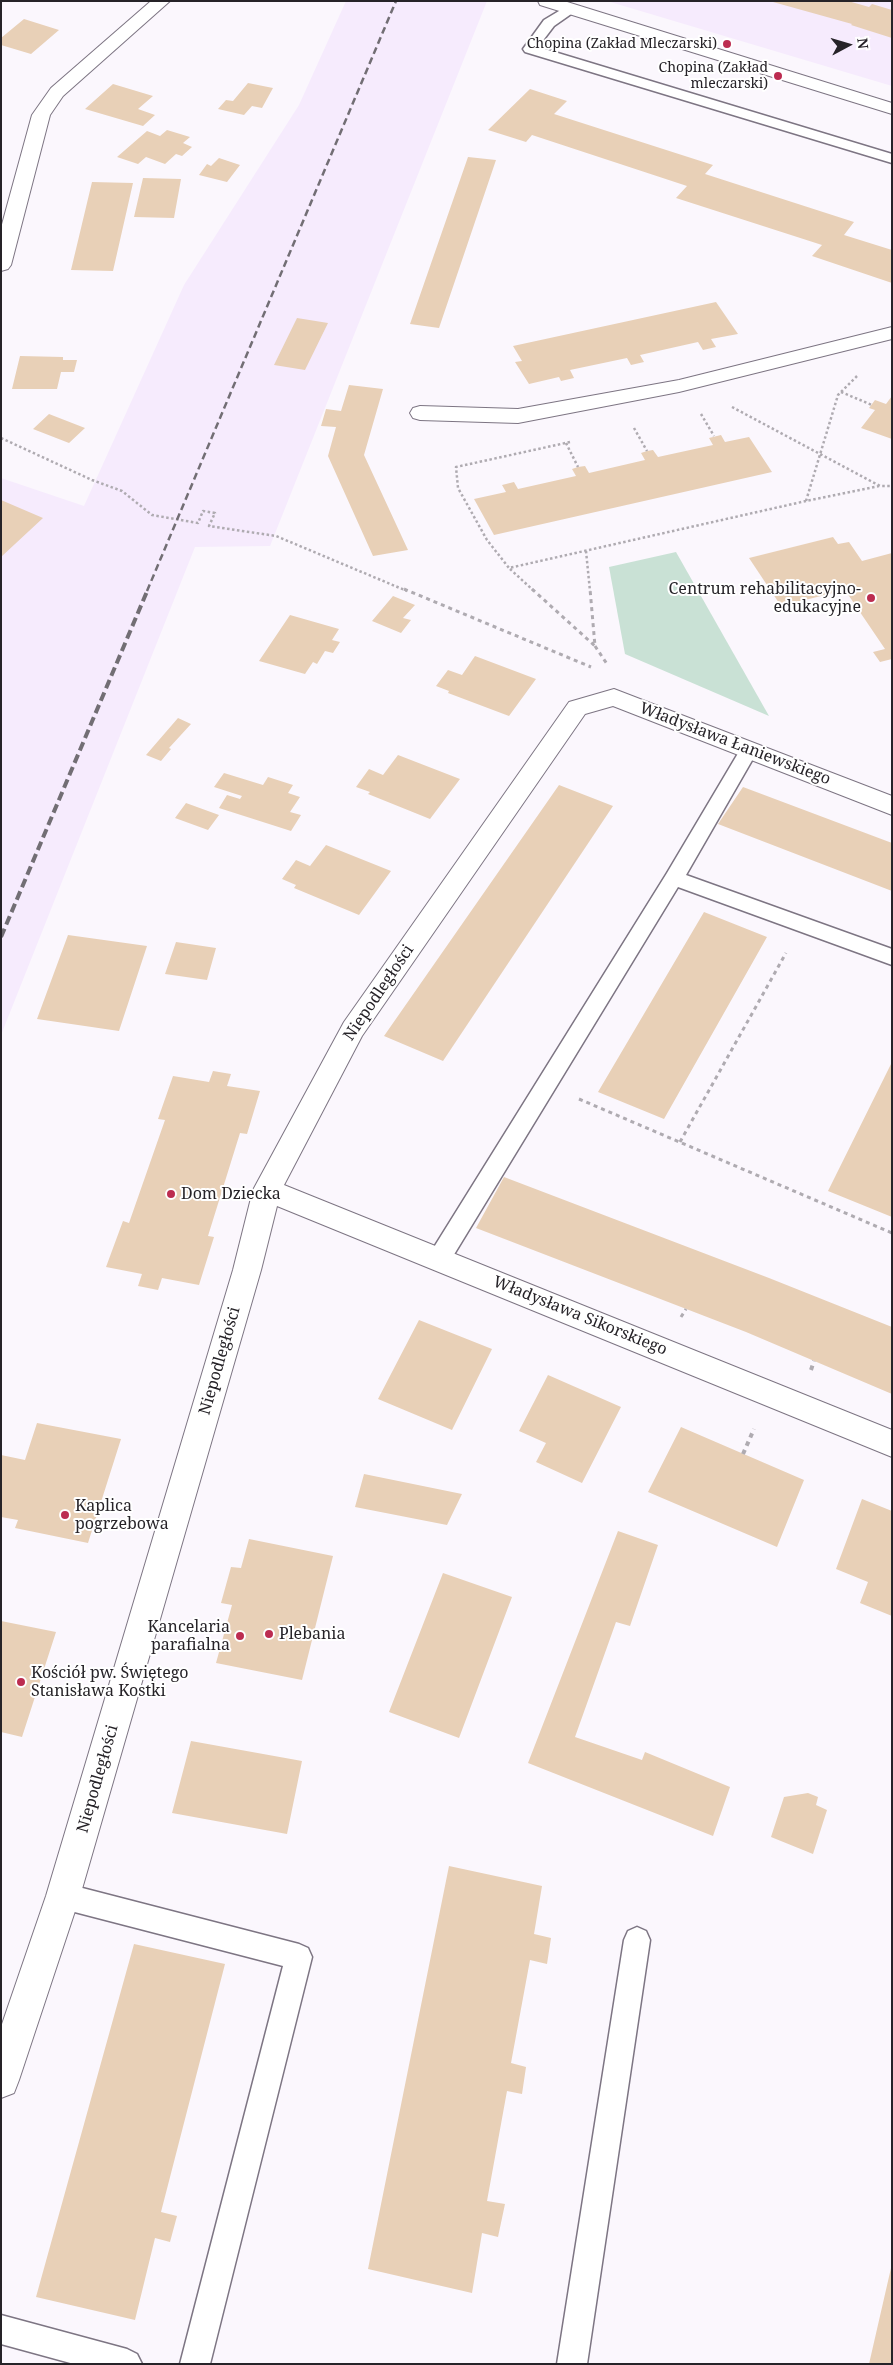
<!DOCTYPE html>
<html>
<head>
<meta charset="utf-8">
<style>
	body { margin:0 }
	#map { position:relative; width:893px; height:2365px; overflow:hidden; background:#fbf7fd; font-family:"Noto Serif",serif }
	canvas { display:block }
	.frame { position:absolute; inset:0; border:2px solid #262328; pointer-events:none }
	.north { position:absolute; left:823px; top:20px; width:50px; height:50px; -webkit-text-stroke:4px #fff; paint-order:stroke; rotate:84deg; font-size:14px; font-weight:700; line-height:20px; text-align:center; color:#262328 }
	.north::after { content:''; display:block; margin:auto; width:18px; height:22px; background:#262328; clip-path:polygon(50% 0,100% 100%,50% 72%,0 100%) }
</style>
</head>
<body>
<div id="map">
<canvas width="893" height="2365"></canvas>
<div class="frame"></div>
<div class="north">N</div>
</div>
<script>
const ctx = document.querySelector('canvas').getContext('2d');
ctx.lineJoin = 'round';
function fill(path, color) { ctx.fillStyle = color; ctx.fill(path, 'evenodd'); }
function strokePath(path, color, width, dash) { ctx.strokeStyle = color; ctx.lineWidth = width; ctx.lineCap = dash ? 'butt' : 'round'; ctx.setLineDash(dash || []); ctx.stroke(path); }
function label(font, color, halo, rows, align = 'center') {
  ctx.font = font + ' "Noto Serif",serif'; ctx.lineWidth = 4; ctx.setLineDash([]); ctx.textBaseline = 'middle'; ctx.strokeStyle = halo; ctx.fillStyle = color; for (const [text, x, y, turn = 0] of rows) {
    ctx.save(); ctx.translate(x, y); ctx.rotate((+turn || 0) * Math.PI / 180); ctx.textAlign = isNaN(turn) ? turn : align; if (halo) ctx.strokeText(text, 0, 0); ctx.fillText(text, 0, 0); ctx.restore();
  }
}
fill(new Path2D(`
	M346 1H487L270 546 195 547 1 1035V478L84 506 184 285 299 105Z
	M607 1H892V86Z`), '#f6ebfd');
fill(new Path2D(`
	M676 552 769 716 625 654 609 567Z`), '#c9e1d5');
fill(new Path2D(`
	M848 1 869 7 872 4 892 10V38L851 25 852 24 773 2Z
	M24 19 59 30 31 54 1 45V38Z
	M248 83 273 88 262 108 252 106 244 115 218 109 226 100 233 101Z
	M113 84 153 96 138 109 155 115 143 126 85 109Z
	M530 89 567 101 554 114 713 165 705 174 854 222 844 235 892 250V283L812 256 822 245 676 198 687 186 532 135 526 142 488 130Z
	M167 130 190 137 183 143 192 147 182 156 176 154 165 164 146 157 138 164 117 157 147 131 160 136Z
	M468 157 496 160 439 328 410 324Z
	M219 158 240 165 227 182 199 175 207 164 211 166Z
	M143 178 181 179 174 218 134 217Z
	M92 182 133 183 113 271 71 270Z
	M716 302 738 334 711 339 716 347 703 350 698 342 640 355 644 362 631 365 627 358 570 370 574 378 561 381 559 377 529 384 515 362 522 361 513 346Z
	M297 318 328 323 305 370 274 365Z
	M20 356 63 357V360H77L74 372H61L57 389H12Z
	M349 385 383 389 364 455 408 550 373 556 328 456 336 427 321 426 326 409 341 411Z
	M892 396V439L861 428 875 410 869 408 875 400 886 404Z
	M49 414 85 428 69 443 33 429Z
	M721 435 725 442 749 437 772 472 494 535 474 499 506 492 502 485 514 482 518 489 576 476 572 469 578 467 585 466 589 473 645 460 641 453 647 451 653 450 658 457 713 445 709 438Z
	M1 500 43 518 1 557Z
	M833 537 838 544 849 542 862 561 892 553V659L880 662 873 652 885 649 845 590 781 606 749 558Z
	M393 596 415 605 403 618 411 620 401 633 372 621Z
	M290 615 339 629 332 640 340 642 333 653 325 651 317 664 313 662 305 674 259 661Z
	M475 656 536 679 509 716 448 693 449 691 436 686 448 670 462 675Z
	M178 718 191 724 169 748 171 749 161 761 146 755Z
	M398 755 460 779 430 819 368 794 370 792 356 787 369 769 383 775Z
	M224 773 263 785 268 777 293 785 288 793 300 797 290 812 301 815 291 831 219 808 227 795 240 799 242 796 214 787Z
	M559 785 613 806 443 1061 384 1036Z
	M743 787 892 843V891L718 824Z
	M186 803 219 815 208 830 175 818Z
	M326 845 391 871 359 915 294 888 296 885 282 879 296 860 310 866Z
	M704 912 767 937 664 1119 598 1092Z
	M68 935 147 946 119 1031 37 1019Z
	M176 942 216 948 207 980 165 974Z
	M892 1062V1217L828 1191Z
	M213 1071 231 1074 227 1086 260 1091 247 1134 240 1133 208 1236 214 1237 199 1285 162 1278 158 1290 138 1286 142 1274 106 1267 123 1221 129 1223 165 1120 158 1119 173 1076 209 1082Z
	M504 1177 769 1278 892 1327V1394L746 1332 476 1228Z
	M419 1320 492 1349 452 1430 378 1399Z
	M548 1375 621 1407 582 1483 536 1462 546 1443 519 1431Z
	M37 1423 121 1439 88 1543 15 1528 18 1520 1 1517V1455L25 1460Z
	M681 1427 804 1480 777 1547 648 1492Z
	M364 1474 462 1494 447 1525 355 1507Z
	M862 1499 892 1511V1616L860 1603 868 1582 836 1569Z
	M618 1531 658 1545 630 1626 616 1622 575 1737 642 1760 645 1752 730 1787 713 1836 528 1763Z
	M249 1539 333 1556 302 1680 216 1663 232 1605 221 1603 231 1567 241 1568Z
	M443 1573 512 1597 459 1738 389 1712Z
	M1 1621 56 1632 22 1737 1 1732Z
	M191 1741 302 1761 287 1834 172 1813Z
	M808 1793 818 1797 816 1805 827 1810 813 1854 771 1837 784 1797Z
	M449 1866 542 1886 534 1934 551 1938 547 1964 530 1960 511 2063 526 2067 522 2094 507 2091 487 2201 505 2204 498 2237 482 2233 472 2293 368 2269Z
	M134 1944 225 1964 161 2212 177 2216 170 2242 155 2238 135 2320 36 2297Z
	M891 2268 892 2364H869Z`), '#e8d0b7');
const service = new Path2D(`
	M569 5 574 6 576 9 574 12 554 26 538 47 892 154V163L525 52 523 49 544 20Z
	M749 743 755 745 758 750 686 875 892 949V965L678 887 447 1266 439 1268 431 1266 428 1259 431 1252 667 873 743 745Z
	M63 1883 299 1944 308 1948 312 1957 210 2364H180L283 1966 63 1909 54 1905 50 1896 54 1887Z
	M637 1927 646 1931 650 1940 587 2364H557L624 1940 628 1931Z
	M1 2315 127 2349 137 2354 142 2364H74L1 2344Z`);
const minor = new Path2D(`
	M151 1H170L63 96 50 115 11 265 8 269 1 271V228L32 115 51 88Z
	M538 1H564L892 103V114L540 5Z
	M892 327V339L679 392 518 423 420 420 413 418 410 413 413 408 420 406 518 409 679 380Z
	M614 689 892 796V815L613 706 585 714 362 1036 284 1185 892 1430V1457L277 1206 261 1270 80 1896 19 2080 14 2093 1 2098V2027L46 1896 233 1270 253 1190 344 1022 569 702Z`);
strokePath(service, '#7d7583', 3);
strokePath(minor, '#7d7583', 2);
strokePath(new Path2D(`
	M857 376 838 395 806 501 879 486
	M841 392 872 405
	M732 407 880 486H892
	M701 414 714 436
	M634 428 647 451
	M1 438 92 480 122 491 152 515 198 523 203 511 215 513 209 526 276 536 407 591
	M570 442 456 467 458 488 487 540 509 568 806 501
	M566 443 578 467
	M586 551 590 591
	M510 569 534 591`), '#afabb1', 2.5, [2.5, 2.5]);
strokePath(new Path2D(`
	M404 589 591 667
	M532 589 595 646 590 589
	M595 646 607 664
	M579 1099 892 1233
	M680 1142 786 953
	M681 1317 686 1309`), '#afabb1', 3, [4, 4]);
strokePath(new Path2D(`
	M811 1370 814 1361
	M743 1454 754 1429`), '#afabb1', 4, [4.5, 4.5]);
fill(service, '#fff');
fill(minor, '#fff');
strokePath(new Path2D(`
	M147 591 396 1`), '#726e74', 2.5, [7, 4]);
strokePath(new Path2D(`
	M1 937 148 589`), '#726e74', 4, [9, 4.5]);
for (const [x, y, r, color] of [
	[727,44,5,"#bc2c50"],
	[778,76,5,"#bc2c50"],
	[871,598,5,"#bc2c50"],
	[171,1194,5,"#bc2c50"],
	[65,1515,5,"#bc2c50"],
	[269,1634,5,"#bc2c50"],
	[240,1636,5,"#bc2c50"],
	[21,1682,5,"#bc2c50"]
]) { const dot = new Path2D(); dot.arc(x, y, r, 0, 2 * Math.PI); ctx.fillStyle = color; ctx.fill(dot); strokePath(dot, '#fff', 2); }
label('14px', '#262328', '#fff', [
	["Chopina (Zakład Mleczarski)",717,44],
	["Chopina (Zakład",768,68],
	["mleczarski)",768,84]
], 'right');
label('16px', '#262328', '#fff', [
	["Centrum rehabilitacyjno-",861,589,"right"],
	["edukacyjne",861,607,"right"],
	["Dom Dziecka",181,1194],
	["Kaplica",75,1506],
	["pogrzebowa",75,1524],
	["Kancelaria",230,1627,"right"],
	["parafialna",230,1645,"right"],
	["Plebania",279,1634],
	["Kościół pw. Świętego",31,1673],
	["Stanisława Kostki",31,1691]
], 'left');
label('16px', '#262328', '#fff', [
	["Władysława Łaniewskiego",735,744,21],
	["Niepodległości",379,993,-56],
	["Władysława Sikorskiego",580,1316,22],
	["Niepodległości",220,1361,-74],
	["Niepodległości",98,1779,-74]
]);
</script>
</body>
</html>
